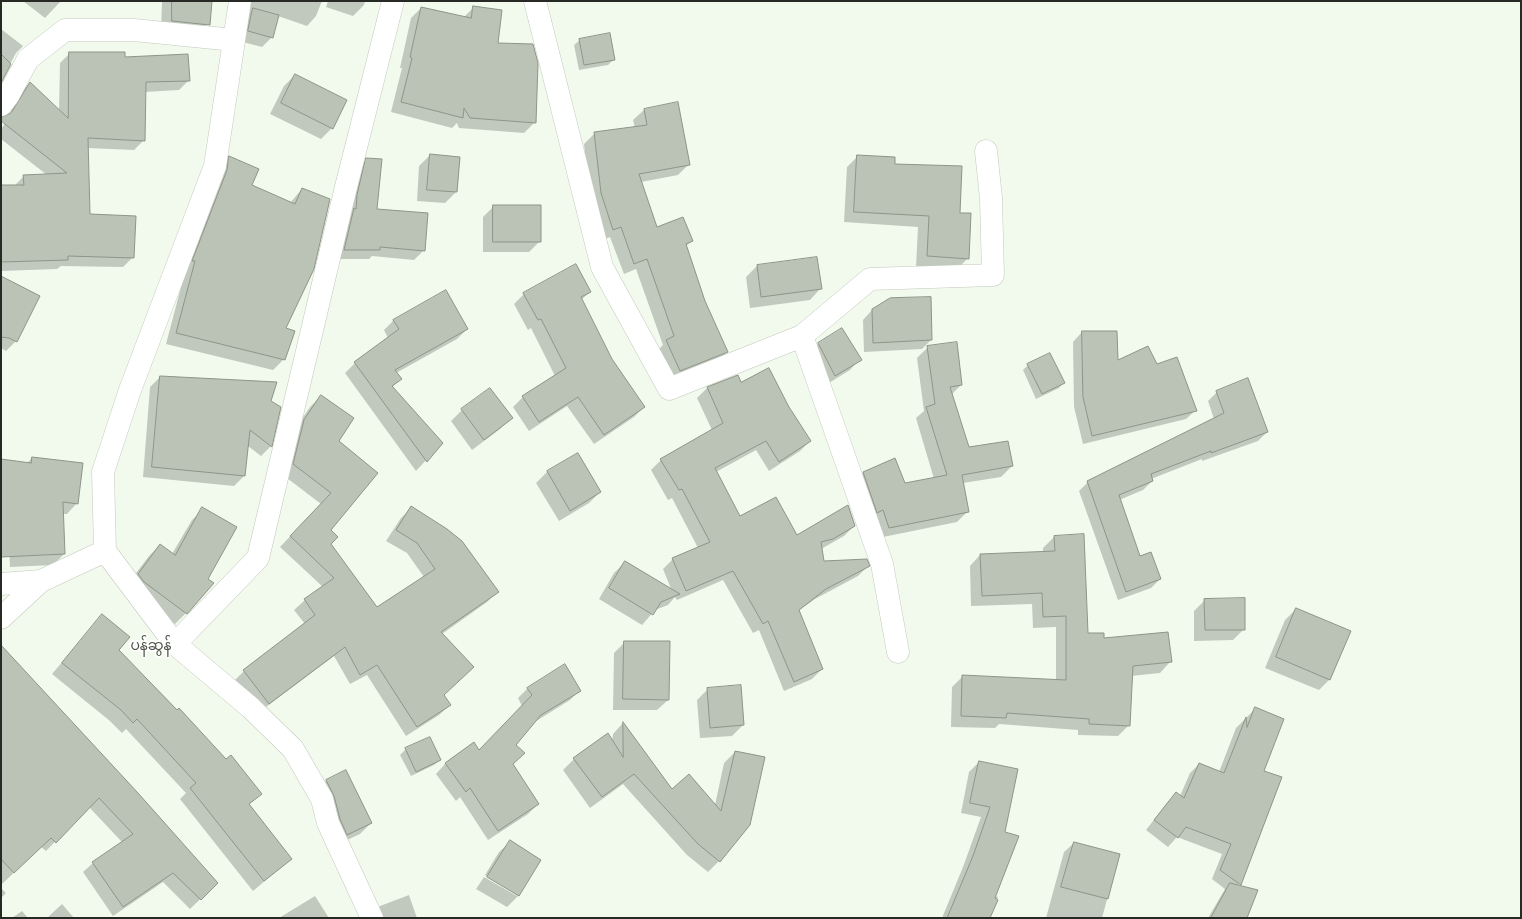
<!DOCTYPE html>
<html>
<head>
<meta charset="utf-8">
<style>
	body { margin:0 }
	#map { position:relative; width:1522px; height:919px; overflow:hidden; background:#f2faed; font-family:Mulish,sans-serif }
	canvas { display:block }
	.frame { position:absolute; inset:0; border:2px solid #262924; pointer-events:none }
</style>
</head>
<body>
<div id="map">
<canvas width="1522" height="919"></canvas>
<div class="frame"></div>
</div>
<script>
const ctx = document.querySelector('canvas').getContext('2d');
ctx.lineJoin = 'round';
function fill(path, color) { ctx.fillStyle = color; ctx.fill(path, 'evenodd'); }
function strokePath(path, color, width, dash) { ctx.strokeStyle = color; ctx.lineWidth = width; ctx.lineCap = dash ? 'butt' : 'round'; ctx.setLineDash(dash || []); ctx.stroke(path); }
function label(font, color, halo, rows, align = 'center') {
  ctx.font = font + ' Mulish,"Noto Sans Myanmar",sans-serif'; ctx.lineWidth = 3.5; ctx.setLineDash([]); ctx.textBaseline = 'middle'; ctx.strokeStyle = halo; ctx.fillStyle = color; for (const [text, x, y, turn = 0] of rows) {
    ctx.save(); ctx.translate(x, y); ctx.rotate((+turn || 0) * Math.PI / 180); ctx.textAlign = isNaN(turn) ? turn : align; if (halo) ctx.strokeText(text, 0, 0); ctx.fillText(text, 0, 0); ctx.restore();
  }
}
fill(new Path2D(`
	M23 1H61L45 18Z
	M162 1H207L206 24 195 35 161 32Z
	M248 1H322L316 16 307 26 278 16 272 37 262 47 239 41Z
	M328 1H365L364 5 353 16 326 7Z
	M421 8 464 17 473 8 497 44 535 122 524 133 459 128 457 123 452 128 391 112 402 68H400L411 18Z
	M1 29 23 46 16 53 1 81Z
	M580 40 614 59 608 65 579 70 574 45Z
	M70 53 124 58 189 80 179 90 145 92 144 140 134 150 87 148 89 215 133 257 123 267 61 266 57 269 1 271V186H14L24 176 47 175 1 139V129L13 113 10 111 20 93 30 83 59 111 60 63Z
	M295 75 332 128 321 139 270 114 284 86Z
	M644 110 689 164 678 175 641 182 657 228 692 241 686 246 704 301 727 352 716 363 669 381 656 352 663 345 636 269 624 274 610 237 602 240 590 204 584 144 595 133 635 128 633 120Z
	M430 155 459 158 456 192 445 203 417 201 419 166Z
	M858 156 894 165 968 258 957 269 916 267 918 227 844 222 847 167Z
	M229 157 251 186 290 203 302 189 285 328 284 359 273 370 166 344 185 272 219 167Z
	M367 159 376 210 424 250 414 260 372 256 369 259H335L357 169Z
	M494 206 540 241 529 252H483V217Z
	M816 259 820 289 810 300 750 308 746 277 757 266Z
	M1 277 16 341 6 351 1 348Z
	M590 292 581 300 611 359 644 407 634 417 594 444 567 406 529 431 513 407 523 397 555 376 531 328 528 330 514 304 524 294Z
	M872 310 931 340 922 349 864 352 863 320Z
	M394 320 467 329 457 339 396 373 401 379 391 388 442 443 416 471 345 373 355 363 388 338 384 330Z
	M842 329 860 359 850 370 824 386 807 354 818 344Z
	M1082 332 1117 362 1156 366 1196 410 1186 419 1083 444 1074 407 1073 342Z
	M928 347 961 385 951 395 968 448 1012 466 1001 477 963 483 968 511 957 522 878 538 853 484 863 473 905 484 934 479 916 418 924 411 917 358Z
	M1028 365 1064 382 1059 388 1036 399 1023 370Z
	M738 376 741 383 788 408 810 441 800 451 769 471 756 450 716 472 739 517 796 536 854 526 844 536 821 549 823 562 868 566 858 576 815 599 798 611 822 669 812 679 784 691 759 630 753 633 723 580 677 600 675 597 668 605 655 610 642 625 599 599 614 573 625 562 672 591 663 569 673 559 698 548 672 498 668 500 651 470 661 460 712 430 697 398 707 388Z
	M160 377 269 401 280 407 271 446 261 456 248 446 244 476 234 486 143 477 150 387Z
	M1217 392 1267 432 1258 441 1202 461V459L1151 479 1152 481 1143 490 1119 500 1139 557 1160 579 1151 588 1118 600 1079 491 1088 482 1214 419 1208 401Z
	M321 396 337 441 329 544 377 608 424 577 407 553 386 541 401 518 411 508 497 592 487 602 442 634 443 695 450 705 439 715 406 736 367 675 350 684 334 656 258 713 234 681 244 671 305 624 294 610 305 600 323 587 280 547 321 504 283 475 293 432 310 407Z
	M462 410 511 418 500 429 472 450 451 421Z
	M577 454 600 492 589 503 559 521 536 483 547 472Z
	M32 458 77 503 67 514H63L64 554 53 565 10 567 8 510 1 509V460L27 463Z
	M203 509 186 613 175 624 134 593 127 585 149 556 160 545 172 554 192 520Z
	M1054 537 1087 634 1170 662 1160 673 1131 676 1129 725 1118 736 1078 735V730L999 724 995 728 951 727 952 687 963 676 1056 680V627L1033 628 1032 604 971 606 970 566 980 555 1043 552V548Z
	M1205 600 1244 629 1233 640 1194 641V611Z
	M1296 609 1330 679 1319 690 1265 668 1285 620Z
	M102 615 118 650 261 794 248 805 291 859 253 891 180 799 186 793 126 729 122 733 110 721 52 674Z
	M625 642 668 700 657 710H613L614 653Z
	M1 647 217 883 190 909 163 882 113 916 83 872 93 863 122 842 89 807 46 851 41 847 1 885Z
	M527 689 580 690 570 700 533 723 515 745 511 764 538 804 528 814 488 840 460 797 456 801 436 774 445 764 474 744 479 751 522 706 518 698Z
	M708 689 743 725 732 736 700 738 697 700Z
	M1255 709 1263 772 1281 778 1238 886 1245 918H1208L1225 889 1212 879 1222 854 1177 837 1168 847 1146 830 1167 803 1176 794 1180 796 1190 773 1199 764 1219 772 1236 728Z
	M623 723 672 790 715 805 724 763 735 752 719 861 708 872 687 855 623 784 590 808 563 770 574 759 608 735 612 742 613 734Z
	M429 738 440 760 434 765 411 776 400 755 406 749Z
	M979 762 1004 832 995 896 998 897 989 918H942L963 867 981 817 961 813 969 772Z
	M346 771 371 823 360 834 336 845 315 792 326 781Z
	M510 842 540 860 518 896 507 907 476 889 484 877 517 896V894L485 875 499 852Z
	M1074 843 1119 855 1102 918H1046L1064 852Z
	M1 888 6 893 1 898Z
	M409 895 417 918H370L380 906Z
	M315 896 329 918H279Z
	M62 904 74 918H47Z
	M22 911 28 918H12Z`), '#0003');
const building = new Path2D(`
	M172 1H212L210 25 172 21Z
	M473 6 502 10 498 43 533 44 538 63 536 123 470 118 464 108 463 118 401 102 412 58 410 57 421 7 471 18Z
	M253 8 279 15 273 38 248 31Z
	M610 33 615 60 584 65 579 39Z
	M69 52H125V57L188 54 190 81 146 82 145 141 88 138 90 214 136 216 134 258 68 256V260L1 262V185H24L23 175 67 173 1 121V117L11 113 30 82 68 118Z
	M1 54 11 64 1 83Z
	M295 74 347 100 333 129 281 103Z
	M678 102 690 165 639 174 657 227 683 217 693 241 686 244 705 301 728 352 680 371 666 340 674 336 647 259 634 264 621 227 613 230 601 193 594 132 647 125 644 109Z
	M430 154 460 157 457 192 427 190Z
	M857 155 895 157V164L962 166 960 213H971L969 259 927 256 929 216 854 212Z
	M229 156 259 169 252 185 295 204 302 188 330 199 314 269 286 328 295 331 285 360 176 333 195 261H192L227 170Z
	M366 158 382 159 377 209 428 213 425 251 380 247V250H344L354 208 356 209 357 195Z
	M493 205H541V242H493Z
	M817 257 822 289 761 297 757 265Z
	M576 264 591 292 581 297 612 359 645 407 604 435 578 397 539 422 522 396 566 368 541 319 538 320 523 293Z
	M1 276 40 296 17 342 9 338 1 337Z
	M446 290 468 329 395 370 402 379 392 386 443 443 427 462 354 362 399 329 393 320Z
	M931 297 932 340 873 343 872 309 890 298Z
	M842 328 862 360 835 376 818 343Z
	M1082 331H1117L1118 360 1148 346 1157 364 1177 357 1197 411 1092 436 1083 397Z
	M957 342 962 385 950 387 969 447 1008 441 1013 466 962 475 969 512 889 528 883 510 877 513 863 472 895 458 905 483 947 475 926 407 935 404 927 346Z
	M1050 353 1065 383 1042 394 1027 364Z
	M769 368 789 407 811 441 779 462 766 441 715 468 740 516 776 497 797 535 848 505 855 526 833 539 821 542 824 561 867 559 870 566 826 589 799 610 823 669 794 682 768 621 763 624 733 571 686 591 672 558 710 542 682 489 679 490 660 459 723 423 707 387 738 375 741 382Z
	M160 376 277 382 271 401 281 407 272 447 250 430 245 476 152 467Z
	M1248 378 1268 432 1211 453V451L1151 474 1153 481 1119 495 1140 556 1151 552 1161 579 1126 592 1087 481 1224 413 1216 391Z
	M490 388 513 418 484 440 461 409Z
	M321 395 354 418 339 441 378 473 331 530 338 537 331 544 377 607 435 569 417 543 396 530 411 506 447 529 462 541 499 592 441 632 474 667 444 695 451 705 417 727 377 665 360 675 345 647 269 704 243 670 315 615 304 599 334 578 290 536 331 493 293 464 304 420Z
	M578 453 601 492 570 511 547 471Z
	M32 457 83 463 78 504 63 502 65 554 1 557V459L31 463Z
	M202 507 237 527 208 579 214 583 187 614 144 582 138 574 160 544 175 555Z
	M1084 534 1088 633H1104V638L1168 632 1172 662 1133 666 1130 726 1089 724V719L1007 713 1006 718 961 716 962 675 1066 680V616L1043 617 1042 593 982 596 980 554 1055 551 1054 536Z
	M625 561 680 594 661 602 653 615 609 588Z
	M1245 598V630H1205L1204 599Z
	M1296 608 1351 631 1330 680 1276 657Z
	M102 614 130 637 119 650 177 710 179 708 226 759 231 755 262 794 249 804 292 859 264 881 190 788 196 783 137 719 133 723 121 710 62 663Z
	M624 641H670L669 700 623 699Z
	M1 645 138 793 218 883 201 900 173 873 123 907 92 862 133 834 99 798 56 843 51 838 14 873 1 859Z
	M565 664 581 691 541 715 516 745 525 753 513 764 539 804 498 831 470 788 466 792 445 763 474 742 479 750 532 695 527 688Z
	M741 685 744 725 710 728 707 688Z
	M1255 707 1284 719 1264 771 1282 777 1241 885 1220 870 1231 844 1186 827 1178 838 1154 820 1176 792 1184 798 1199 763 1224 773 1246 717 1247 727Z
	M623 722 672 789 689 774 721 811 735 751 765 757 750 825 720 862 698 844 634 774 602 797 573 758 608 733 623 757Z
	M430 737 441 760 416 772 405 748Z
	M979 761 1018 769 1005 832 1019 836 995 898 998 900 990 918H947L973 856 990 807 970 803Z
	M346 770 372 823 347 835 340 819 334 796 326 780Z
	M510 840 541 860 519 896 487 877Z
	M1074 842 1120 854 1108 899 1061 887Z
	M1230 883 1258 890 1247 918H1211Z`);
fill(building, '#bbc3b6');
strokePath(building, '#8d9488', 1);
const minor = new Path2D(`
	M240 1 215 166 130 390 103 472 105 551 175 644 251 708 293 749 322 799 328 823 372 918
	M535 1 602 267 669 389 802 336 870 279 993 275 991 198 986 151
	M1 105 8 96 28 59 65 30H134L234 40
	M802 336 882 564 898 652
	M1 584 41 581 105 551
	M1 618 41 581
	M175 644 258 558 345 191 393 1`);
strokePath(minor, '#c2c9bd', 23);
strokePath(minor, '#fff', 22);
label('14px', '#4f554a', '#fff', [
	["ပန်ဆွန်",151,646]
]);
</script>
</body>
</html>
